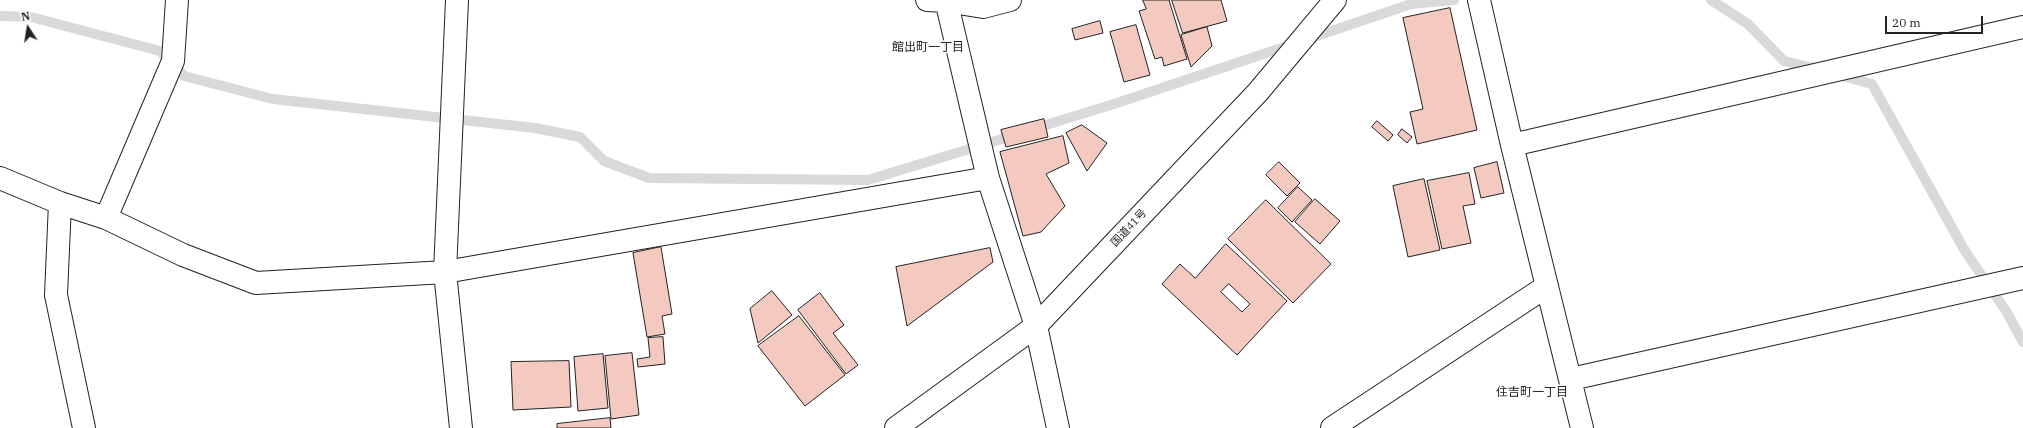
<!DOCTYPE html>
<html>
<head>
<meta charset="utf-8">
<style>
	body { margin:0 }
	#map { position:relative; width:2023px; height:428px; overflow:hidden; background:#fff; font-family:"IBM Plex Serif",serif }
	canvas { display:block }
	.north { position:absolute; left:8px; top:8px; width:40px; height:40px; -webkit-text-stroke:3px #fff; paint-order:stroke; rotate:348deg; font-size:11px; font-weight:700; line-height:16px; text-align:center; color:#222 }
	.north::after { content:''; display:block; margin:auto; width:14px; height:18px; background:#222; clip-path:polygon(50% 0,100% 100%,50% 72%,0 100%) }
	.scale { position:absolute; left:1885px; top:16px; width:98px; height:18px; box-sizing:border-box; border:2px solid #222; border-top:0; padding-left:5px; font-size:12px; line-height:14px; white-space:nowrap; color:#222; -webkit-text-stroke:3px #fff; paint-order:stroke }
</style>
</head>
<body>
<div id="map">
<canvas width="2023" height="428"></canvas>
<div class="north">N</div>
<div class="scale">20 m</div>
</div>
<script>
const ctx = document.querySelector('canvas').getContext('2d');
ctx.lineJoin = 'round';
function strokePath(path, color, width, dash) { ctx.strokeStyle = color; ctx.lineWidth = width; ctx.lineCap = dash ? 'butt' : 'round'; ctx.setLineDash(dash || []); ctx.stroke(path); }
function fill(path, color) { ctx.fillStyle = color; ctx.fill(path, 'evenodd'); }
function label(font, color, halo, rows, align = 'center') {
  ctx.font = font + ' "IBM Plex Serif","Noto Sans JP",serif'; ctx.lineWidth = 3; ctx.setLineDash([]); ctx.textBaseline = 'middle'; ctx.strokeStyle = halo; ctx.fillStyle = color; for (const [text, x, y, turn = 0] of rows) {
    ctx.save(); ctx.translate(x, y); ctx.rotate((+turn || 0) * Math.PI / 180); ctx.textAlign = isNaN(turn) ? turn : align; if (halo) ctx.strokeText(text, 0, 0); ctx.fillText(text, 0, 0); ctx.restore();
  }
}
strokePath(new Path2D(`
	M1711 0 1748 24 1784 61 1817 69
	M0 16 31 17 160 51 184 76 273 99 535 128 580 137 604 161 649 178 868 180 1015 135
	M1308 39 1411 4 1454 0
	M1839 75 1872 84 1965 251 2006 311 2023 342
	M1033 129 1117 103 1293 44`), '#d9d9d9', 10);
const building = new Path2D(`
	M1143 0H1169L1187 59 1164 66 1162 57 1155 59 1139 11 1146 9Z
	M1172 0H1221L1227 21 1183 33Z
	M1450 8 1477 130 1417 144 1410 112 1423 109 1403 18Z
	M1100 21 1103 33 1075 40 1072 29Z
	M1136 25 1150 75 1124 82 1110 32Z
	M1207 27 1212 46 1191 67 1181 35Z
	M1044 119 1048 137 1006 147 1001 130Z
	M1377 121 1393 135 1388 141 1372 127Z
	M1082 125 1107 143 1087 171 1066 133Z
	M1402 129 1412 137 1407 143 1398 135Z
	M1063 136 1069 163 1046 174 1065 206 1041 232 1023 236 1000 152Z
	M1279 162 1300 183 1287 196 1266 175Z
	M1497 162 1504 193 1481 198 1474 168Z
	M1469 173 1475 204 1463 206 1471 243 1442 249 1427 181Z
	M1424 179 1440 250 1408 257 1393 186Z
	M1298 187 1312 200 1292 222 1278 208Z
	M1315 199 1340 221 1320 244 1295 222Z
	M1266 200 1331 264 1293 303 1228 239Z
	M1226 244 1287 301 1237 355 1162 284 1180 264 1195 278ZM1229 284 1250 304 1242 312 1221 292Z
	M661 247 672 314 662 316 665 334 647 337 633 253Z
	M990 248 993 262 907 326 896 267Z
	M772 291 792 315 758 343 750 309Z
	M820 293 844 325 833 333 858 365 846 374 798 310Z
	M799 316 845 375 805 406 758 346Z
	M663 337 665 364 638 367 637 359 650 357 648 338Z
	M632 353 639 415 611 419 605 356Z
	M603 354 608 408 578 411 574 357Z
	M569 361 571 407 513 410 511 362Z
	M610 418 611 428H557V424Z`);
fill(building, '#f3c9c0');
strokePath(building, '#222', 1);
const street = new Path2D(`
	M457 0 445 272 461 428
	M927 0 946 1 983 7 1010 0
	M946 0 988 178 1036 326 1058 428
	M1479 0 1512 145 1582 428
	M1512 145 2023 27
	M0 178 60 203 106 218 183 255 256 283 445 272 988 178
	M60 203 56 295 84 428
	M106 218 173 61 177 0
	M1571 379 2023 278
	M1332 428 1547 286`);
const highway = new Path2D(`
	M896 428 1036 326 1258 92 1335 0`);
strokePath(street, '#222', 24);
strokePath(highway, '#222', 24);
strokePath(street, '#fff', 22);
strokePath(highway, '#fff', 22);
label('11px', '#222', '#fff', [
	["国道41号",1129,228,-47]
]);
label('12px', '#222', '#fff', [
	["館出町一丁目",928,48],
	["住吉町一丁目",1532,393]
]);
</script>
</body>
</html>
